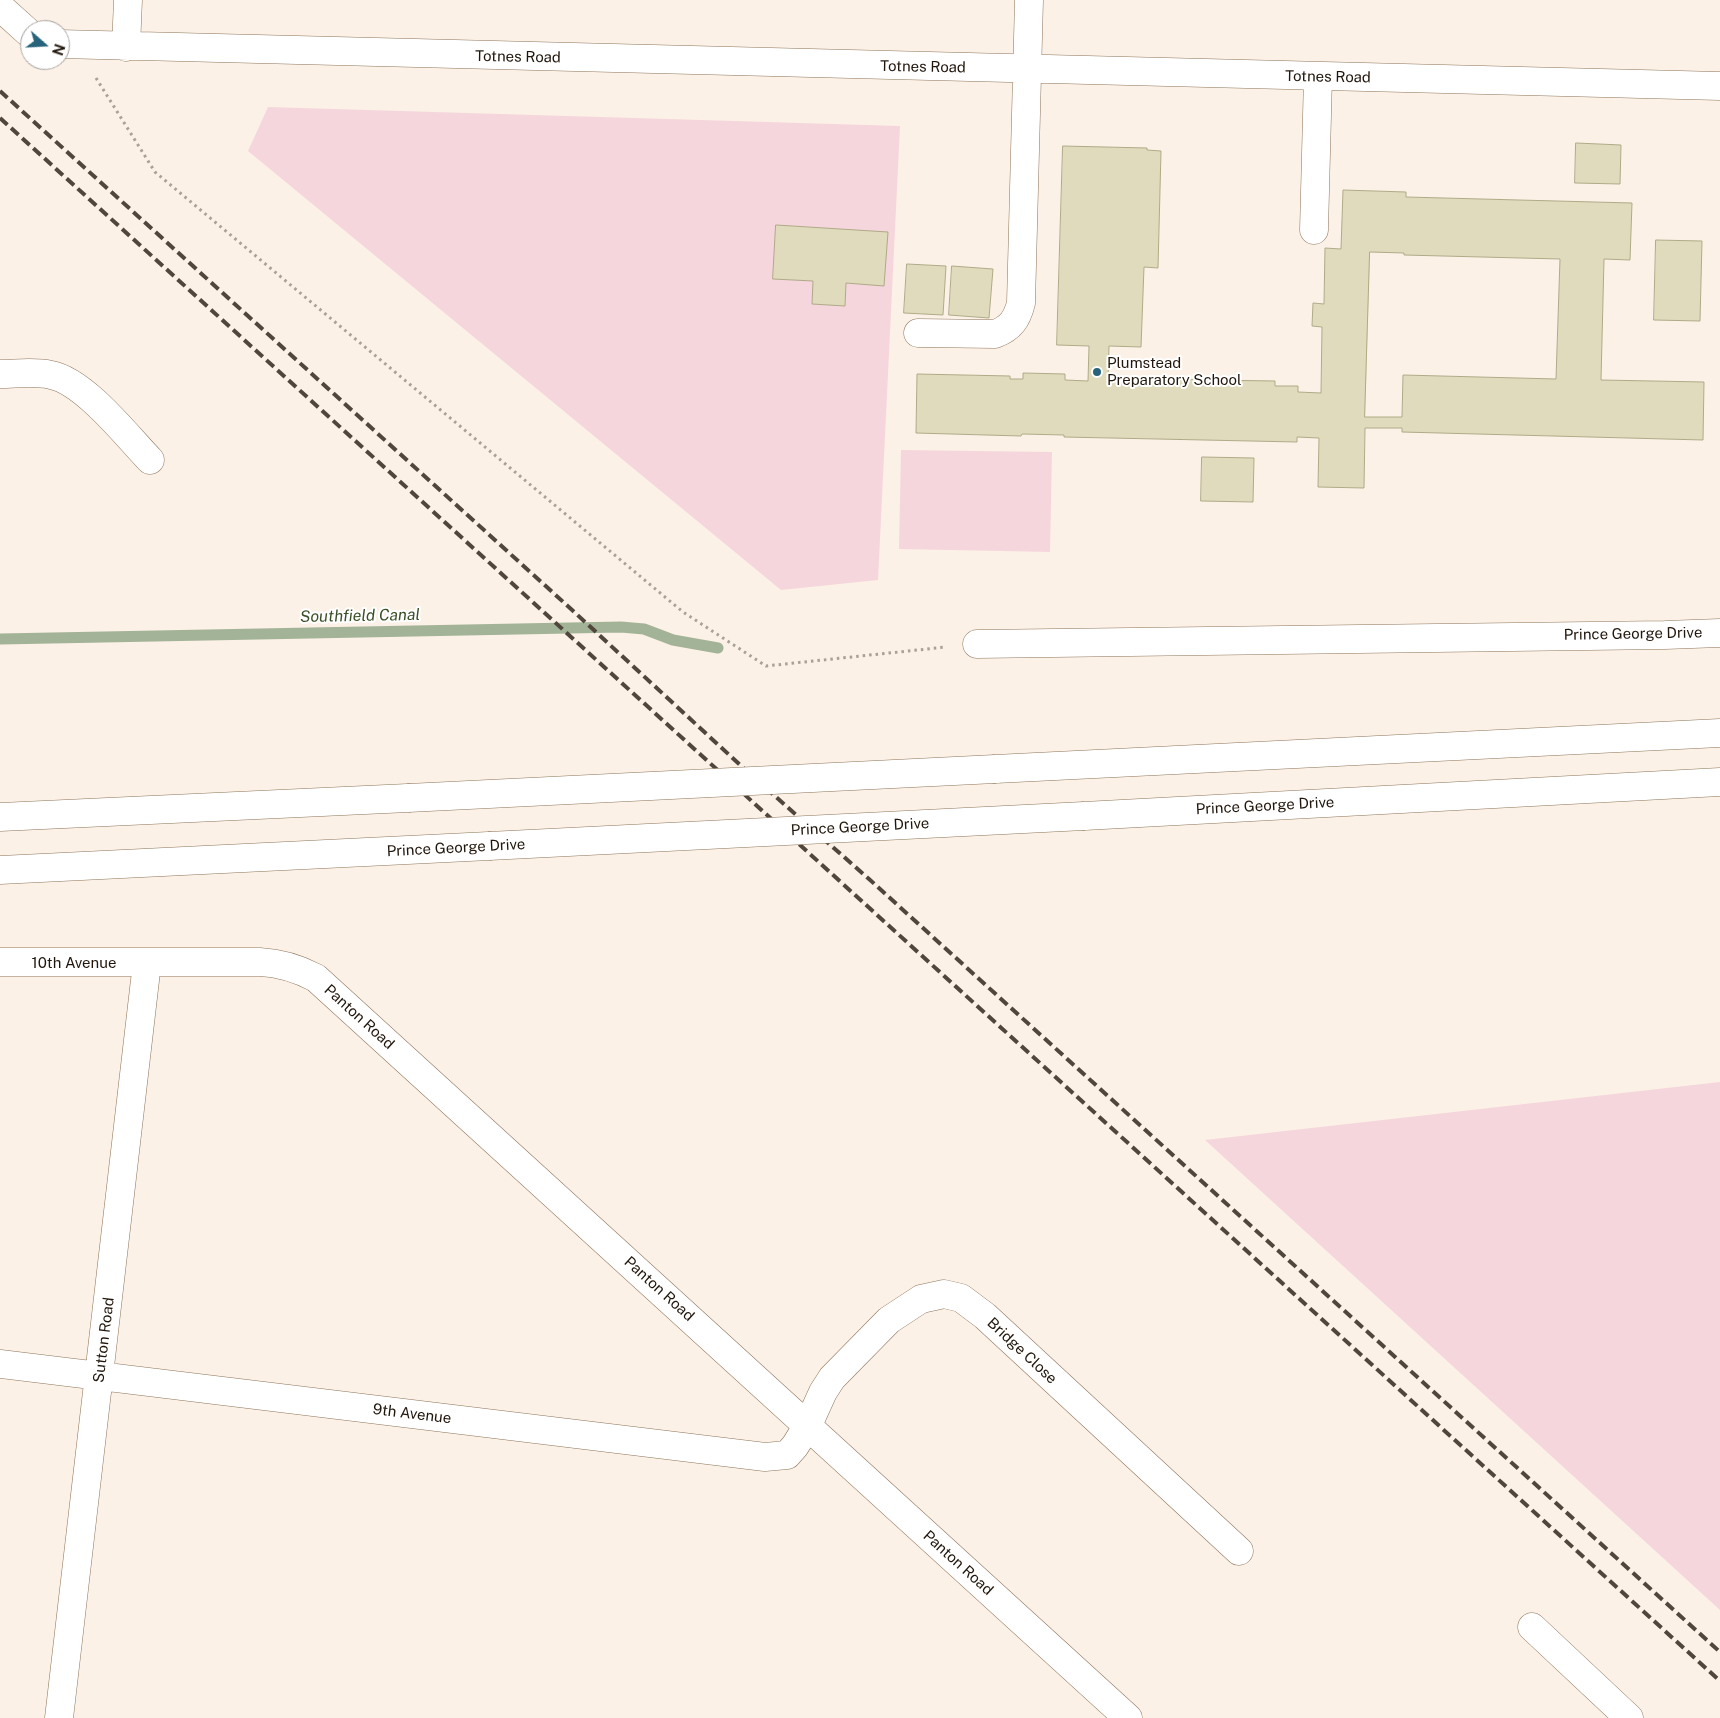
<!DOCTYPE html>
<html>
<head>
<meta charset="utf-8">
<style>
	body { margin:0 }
	#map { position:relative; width:1720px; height:1718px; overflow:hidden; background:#fcf1e6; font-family:"Public Sans",sans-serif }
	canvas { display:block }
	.north { position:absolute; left:20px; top:20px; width:50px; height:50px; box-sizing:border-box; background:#fff; border:1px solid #a6a29e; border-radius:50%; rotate:109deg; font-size:14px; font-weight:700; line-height:20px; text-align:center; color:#20160c }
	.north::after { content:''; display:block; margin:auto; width:18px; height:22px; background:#27647b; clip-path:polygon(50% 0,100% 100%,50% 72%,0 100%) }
</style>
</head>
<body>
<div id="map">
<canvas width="1720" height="1718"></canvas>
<div class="north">N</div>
</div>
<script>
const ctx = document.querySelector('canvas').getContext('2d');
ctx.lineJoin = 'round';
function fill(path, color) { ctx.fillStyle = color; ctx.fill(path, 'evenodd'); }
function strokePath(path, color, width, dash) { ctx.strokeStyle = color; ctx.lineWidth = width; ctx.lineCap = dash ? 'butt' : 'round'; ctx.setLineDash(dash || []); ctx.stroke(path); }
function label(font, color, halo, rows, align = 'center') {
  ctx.font = font + ' "Public Sans",sans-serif'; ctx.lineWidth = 4; ctx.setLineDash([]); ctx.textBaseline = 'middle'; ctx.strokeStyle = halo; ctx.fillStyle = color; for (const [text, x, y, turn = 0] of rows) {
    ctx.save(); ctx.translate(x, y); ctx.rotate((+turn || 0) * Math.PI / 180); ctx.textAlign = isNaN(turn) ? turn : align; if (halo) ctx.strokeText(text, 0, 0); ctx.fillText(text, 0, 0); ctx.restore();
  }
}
fill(new Path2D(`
	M268 107 900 126 878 580 781 590 248 151Z
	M901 450 1052 452 1050 552 899 549Z
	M1720 1082V1610L1205 1140Z`), '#f5d6dc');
strokePath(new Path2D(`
	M0 639 621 627 644 629 673 640 718 648`), '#a3b398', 11);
const building = new Path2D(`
	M1576 143 1621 145 1620 184 1575 183Z
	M1063 146 1147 148V150L1161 151 1158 268 1144 267 1141 347 1109 346 1108 381 1151 382V379L1275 381V386H1298V392L1321 393 1322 327 1312 326 1313 303 1324 304 1325 248 1341 249 1343 190 1406 192V197L1632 203 1630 260 1604 259 1601 380 1704 382 1703 440 1402 432V428H1365L1364 488 1318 487 1319 438 1297 437V442L1064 437V435L1022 434 1021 436 916 433 917 374 1010 376V379H1023V373L1065 374V380L1088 381 1089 346 1057 345ZM1370 252 1404 253V255L1560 259 1556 379 1403 375 1402 417H1365Z
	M776 225 888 232 884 286 846 283 845 306 812 304 813 281 773 279Z
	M1656 240 1702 241 1700 321 1654 320Z
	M907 264 946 266 943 315 904 313Z
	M952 266 993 269 989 318 949 315Z
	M1202 457 1254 458 1253 502 1201 501Z`);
fill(building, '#dfdbbc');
strokePath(building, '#b0aa88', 1);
const minor = new Path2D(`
	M0 7 30 34
	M60 44 1720 86
	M126 47 128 0
	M1314 230 1318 77
	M918 333 995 334C1011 328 1017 319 1021 303L1029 0
	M0 374C16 374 35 371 51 375 84 381 127 436 150 460
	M977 644 1665 635 1720 633
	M0 962H260C281 963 297 968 316 978L1128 1718
	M0 1364 765 1457 787 1455 795 1446 808 1425 823 1392 832 1378 889 1320 921 1299 944 1294 961 1298 985 1316 1239 1551
	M1532 1627 1629 1718
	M59 1718 147 963`);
const major = new Path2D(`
	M995 769 1720 733
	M1084 816 1720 782
	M0 817 408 798
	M0 870 489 846`);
strokePath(minor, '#8e755c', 29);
strokePath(major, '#8e755c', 29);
strokePath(new Path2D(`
	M96 78 155 172 683 612 766 666 946 647`), '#aba095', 3, [2.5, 4]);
strokePath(minor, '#fff', 28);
strokePath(major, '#fff', 28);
strokePath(new Path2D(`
	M0 91 571 609 751 775 869 879 1720 1652
	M0 118 1720 1681`), '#51463c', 4, [10, 5]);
const majorBridge = new Path2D(`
	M408 798 995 769
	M489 846 1084 816`);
strokePath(majorBridge, '#8e755c', 29, []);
strokePath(majorBridge, '#fff', 28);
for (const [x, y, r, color] of [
	[1097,372,5,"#27647b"]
]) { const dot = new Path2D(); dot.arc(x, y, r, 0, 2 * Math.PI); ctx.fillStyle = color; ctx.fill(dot); strokePath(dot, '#fff', 2); }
label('15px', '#20160c', '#fff', [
	["Totnes Road",518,57,1],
	["Totnes Road",923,67,1],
	["Totnes Road",1328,77,1],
	["Prince George Drive",1633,634,-1],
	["Prince George Drive",1265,806,-3],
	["Prince George Drive",860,827,-3],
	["Prince George Drive",456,848,-3],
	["10th Avenue",74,963],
	["Panton Road",359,1017,42],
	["Panton Road",659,1289,42],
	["Sutton Road",104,1340,-83],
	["Bridge Close",1022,1351,43],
	["9th Avenue",412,1414,7],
	["Panton Road",958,1563,42]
]);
label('15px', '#20160c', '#fff', [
	["Plumstead",1107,363],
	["Preparatory School",1107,380]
], 'left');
label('italic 16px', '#394f25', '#fff', [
	["Southfield Canal",360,616,-1]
]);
</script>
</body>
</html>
